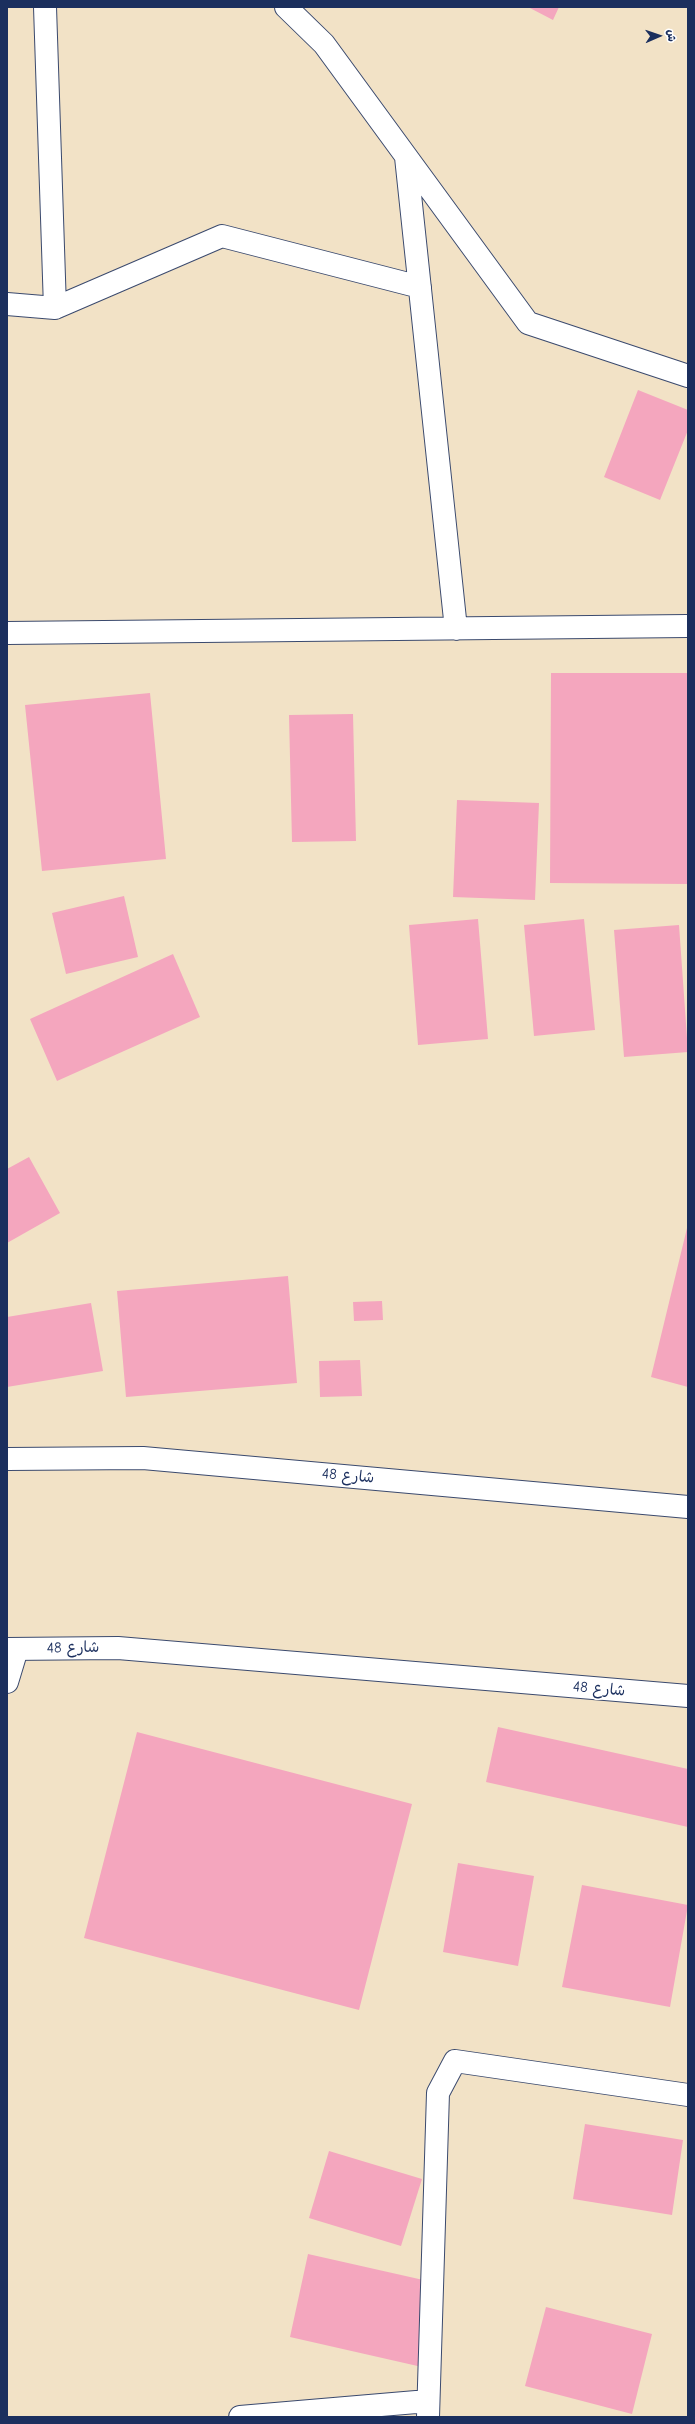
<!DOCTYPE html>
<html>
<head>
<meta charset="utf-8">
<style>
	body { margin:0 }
	#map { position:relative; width:695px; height:2424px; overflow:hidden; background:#f2e2c6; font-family:"Comic Neue","Playpen Sans Arabic",sans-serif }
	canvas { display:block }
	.frame { position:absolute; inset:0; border:8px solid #1b2f5e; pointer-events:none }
	.north { position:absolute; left:639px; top:16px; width:40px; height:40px; -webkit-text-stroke:3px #fff; paint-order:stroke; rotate:88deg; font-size:11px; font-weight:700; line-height:16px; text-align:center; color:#1b2f5e }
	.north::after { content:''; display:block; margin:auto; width:14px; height:18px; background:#1b2f5e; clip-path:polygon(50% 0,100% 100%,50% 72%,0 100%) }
</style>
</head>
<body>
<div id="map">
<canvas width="695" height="2424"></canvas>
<div class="frame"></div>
<div class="north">ش</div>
</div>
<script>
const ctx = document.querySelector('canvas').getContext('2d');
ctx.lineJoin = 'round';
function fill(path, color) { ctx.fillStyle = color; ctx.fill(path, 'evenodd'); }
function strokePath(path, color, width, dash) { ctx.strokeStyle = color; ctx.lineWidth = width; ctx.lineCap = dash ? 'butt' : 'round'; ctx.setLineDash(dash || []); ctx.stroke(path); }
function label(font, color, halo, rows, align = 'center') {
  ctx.font = font + ' "Comic Neue","Playpen Sans Arabic",sans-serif'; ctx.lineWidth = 3; ctx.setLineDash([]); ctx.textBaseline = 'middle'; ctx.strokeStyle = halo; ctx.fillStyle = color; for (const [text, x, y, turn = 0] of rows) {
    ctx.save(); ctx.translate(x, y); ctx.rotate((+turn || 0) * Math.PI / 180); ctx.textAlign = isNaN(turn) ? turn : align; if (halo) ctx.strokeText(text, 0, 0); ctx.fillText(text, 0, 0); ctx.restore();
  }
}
fill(new Path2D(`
	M528 7H559L553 20Z
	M638 390 688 410V430L660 500 604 477Z
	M551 673H688V884L550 883Z
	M150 693 166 859 42 871 25 705Z
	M353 714 356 841 292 842 289 715Z
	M457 800 539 803 535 900 453 897Z
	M124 896 138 957 66 974 52 913Z
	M478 919 488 1039 418 1045 409 925Z
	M584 919 595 1030 534 1036 524 925Z
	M679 925 688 1052 624 1057 614 930Z
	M173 954 200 1017 57 1081 30 1019Z
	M29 1157 60 1213 7 1243V1169Z
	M687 1228H688V1387L651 1377Z
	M288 1276 297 1383 126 1397 117 1291Z
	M382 1301 383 1320 354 1321 353 1302Z
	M91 1303 103 1371 7 1387V1317Z
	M360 1360 362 1396 320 1397 319 1361Z
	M498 1727 688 1769V1827L486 1782Z
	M137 1732 412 1804 359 2010 84 1938Z
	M458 1863 534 1876 518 1966 443 1952Z
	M582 1885 688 1905 670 2007 562 1987Z
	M585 2124 683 2140 672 2215 573 2199Z
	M329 2151 422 2179 401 2246 309 2218Z
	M308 2254 441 2284 422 2367 290 2337Z
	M546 2307 652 2334 632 2414 525 2386Z`), '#f4a6be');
const street = new Path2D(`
	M286 7 324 44 528 323 688 376
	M406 157 456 629
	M7 304 55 308 45 7
	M55 308 222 236 420 287
	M7 633 688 626
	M7 1682 17 1649
	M240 2417 428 2401
	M428 2417 438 2093 455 2061 688 2095`);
const secondary = new Path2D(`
	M7 1459 143 1458 688 1507
	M7 1649 118 1648 688 1696`);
strokePath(street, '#3b4a6e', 24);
strokePath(secondary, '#3b4a6e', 24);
strokePath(street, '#fff', 22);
strokePath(secondary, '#fff', 22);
label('15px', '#1b2f5e', '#fff', [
	["شارع 48",348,1476,5],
	["شارع 48",73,1648,-1],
	["شارع 48",599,1689,5]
]);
</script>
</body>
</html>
